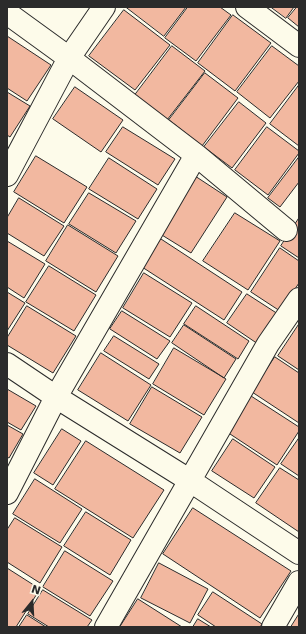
<!DOCTYPE html>
<html>
<head>
<meta charset="utf-8">
<style>
	body { margin:0 }
	#map { position:relative; width:306px; height:634px; overflow:hidden; background:#fdfbea; font-family:"DejaVu Sans",sans-serif }
	canvas { display:block }
	.frame { position:absolute; inset:0; border:8px solid #2b2b2b; pointer-events:none }
	.north { position:absolute; left:12px; top:582px; width:40px; height:40px; -webkit-text-stroke:3px #fdfbea; paint-order:stroke; rotate:18deg; font-size:11px; font-weight:700; line-height:16px; text-align:center; color:#2b2b2b }
	.north::after { content:''; display:block; margin:auto; width:14px; height:18px; background:#2b2b2b; clip-path:polygon(50% 0,100% 100%,50% 72%,0 100%) }
</style>
</head>
<body>
<div id="map">
<canvas width="306" height="634"></canvas>
<div class="frame"></div>
<div class="north">N</div>
</div>
<script>
const ctx = document.querySelector('canvas').getContext('2d');
ctx.lineJoin = 'round';
function fill(path, color) { ctx.fillStyle = color; ctx.fill(path, 'evenodd'); }
function strokePath(path, color, width, dash) { ctx.strokeStyle = color; ctx.lineWidth = width; ctx.lineCap = dash ? 'butt' : 'round'; ctx.setLineDash(dash || []); ctx.stroke(path); }
const building = new Path2D(`
	M126 7H186L164 36Z
	M188 7H220L231 15 196 61 165 38Z
	M271 7H294L286 18Z
	M297 7H299V27L288 18Z
	M124 10 170 45 135 90 89 56Z
	M233 15 271 43 235 91 198 63Z
	M7 36 51 65 27 101 7 88Z
	M172 46 205 71 167 120 135 95Z
	M272 46 299 66V81L270 118 237 92Z
	M205 73 238 98 202 146 169 120Z
	M299 85V146L270 124Z
	M75 87 123 120 101 152 53 119Z
	M7 92 30 106 10 137 7 135Z
	M239 102 266 123 232 168 204 147Z
	M123 127 175 159 158 185 106 152Z
	M267 127 299 151V153L268 195 235 170Z
	M36 156 87 187 64 223 14 192Z
	M299 157V182L280 207 268 198Z
	M109 158 157 189 138 219 89 189Z
	M195 176 227 197 191 253 157 232Z
	M89 193 136 221 116 253 69 224Z
	M19 198 64 226 44 256 7 233V218Z
	M235 213 280 241 248 290 203 261Z
	M299 218V258L281 246Z
	M68 225 118 256 96 292 46 261Z
	M161 239 242 292 224 320 142 267Z
	M7 241 45 264 24 298 7 287Z
	M280 248 299 261V283L280 311 251 292Z
	M49 266 96 295 74 331 26 302Z
	M144 273 192 303 170 337 123 308Z
	M7 292 25 303 7 331Z
	M247 294 278 314 258 344 227 323Z
	M27 306 76 336 53 373 7 345V338Z
	M196 306 249 341 238 359 184 324Z
	M122 311 170 341 157 359 110 329Z
	M299 324V370L278 356Z
	M184 325 236 359 224 378 172 343Z
	M114 336 159 364 149 379 104 351Z
	M174 348 226 379 204 415 153 384Z
	M101 353 151 385 128 421 78 390Z
	M275 357 299 373V423L252 392Z
	M152 387 202 417 180 453 130 424Z
	M7 389 36 406 21 430 7 422Z
	M251 396 299 427V431L277 465 227 432Z
	M7 425 23 434 9 458 7 457Z
	M62 429 81 441 53 485 34 473Z
	M299 438V476L281 464Z
	M233 439 275 467 254 498 212 471Z
	M86 441 164 490 133 538 55 489Z
	M280 468 299 480V532L256 503Z
	M35 479 82 509 60 543 13 514Z
	M193 508 291 571 260 618 163 554Z
	M86 512 131 540 110 575 64 546Z
	M15 518 62 547 40 583 7 562V530Z
	M65 551 113 581 90 616 43 587Z
	M159 563 208 589 190 623 141 598Z
	M7 568 40 589 16 627H7Z
	M43 590 92 620 87 627H49L28 614Z
	M213 592 262 624 260 627H216L198 615Z
	M138 599 182 627H120Z
	M299 614V627H291Z
	M27 615 46 627H19Z
	M198 619 211 627H193Z`);
fill(building, '#f2b8a0');
strokePath(building, '#2b2b2b', 1);
const street = new Path2D(`
	M247 7 299 46
	M7 13 69 58 196 155 286 230
	M7 175 69 58 104 7
	M7 364 56 397 189 480 299 553
	M7 493 56 397 196 155
	M106 627 268 344 299 299
	M273 627 299 582`);
strokePath(street, '#2b2b2b', 24);
strokePath(street, '#fdfbea', 22);
</script>
</body>
</html>
